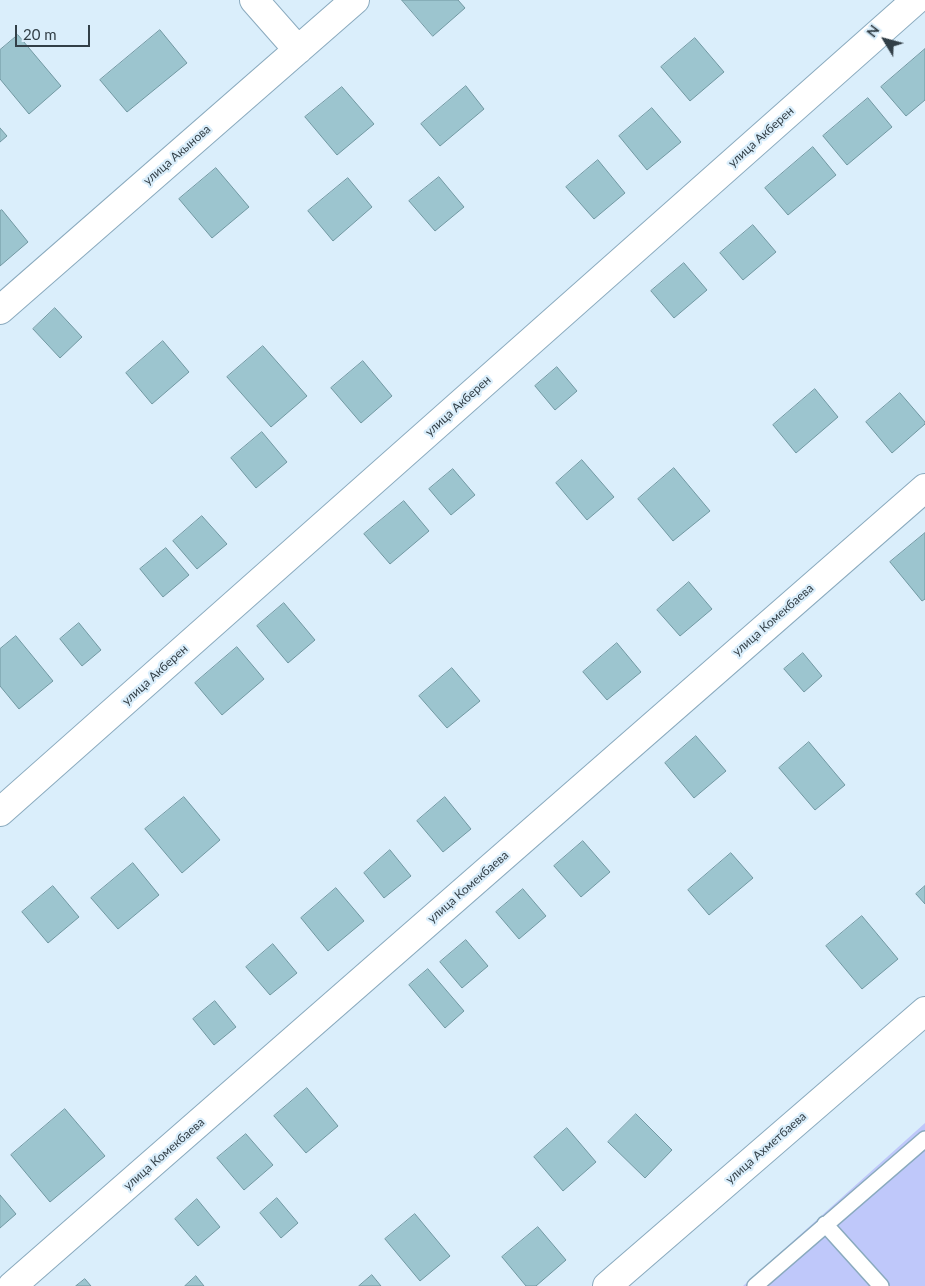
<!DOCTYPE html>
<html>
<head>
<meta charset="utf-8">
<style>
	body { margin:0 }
	#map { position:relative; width:925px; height:1286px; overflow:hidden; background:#daeefb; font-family:Lato,sans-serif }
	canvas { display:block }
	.north { position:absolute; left:860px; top:15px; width:50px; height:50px; -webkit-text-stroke:4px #daeefb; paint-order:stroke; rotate:307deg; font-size:14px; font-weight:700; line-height:20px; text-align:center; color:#323f47 }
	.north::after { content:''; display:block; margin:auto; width:18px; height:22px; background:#323f47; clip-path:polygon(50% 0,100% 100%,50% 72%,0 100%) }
	.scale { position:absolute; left:15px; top:25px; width:75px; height:22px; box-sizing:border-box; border:2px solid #323f47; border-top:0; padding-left:6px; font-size:15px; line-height:18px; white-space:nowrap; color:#323f47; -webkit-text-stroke:4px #daeefb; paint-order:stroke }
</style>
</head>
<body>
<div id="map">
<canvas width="925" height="1286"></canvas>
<div class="north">N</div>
<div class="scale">20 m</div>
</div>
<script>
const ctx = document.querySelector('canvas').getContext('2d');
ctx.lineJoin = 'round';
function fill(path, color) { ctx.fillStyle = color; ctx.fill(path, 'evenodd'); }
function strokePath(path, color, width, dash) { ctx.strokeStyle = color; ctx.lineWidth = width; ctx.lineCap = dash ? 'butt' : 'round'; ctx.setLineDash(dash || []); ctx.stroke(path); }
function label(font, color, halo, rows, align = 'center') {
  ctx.font = font + ' Lato,sans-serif'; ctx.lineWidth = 4.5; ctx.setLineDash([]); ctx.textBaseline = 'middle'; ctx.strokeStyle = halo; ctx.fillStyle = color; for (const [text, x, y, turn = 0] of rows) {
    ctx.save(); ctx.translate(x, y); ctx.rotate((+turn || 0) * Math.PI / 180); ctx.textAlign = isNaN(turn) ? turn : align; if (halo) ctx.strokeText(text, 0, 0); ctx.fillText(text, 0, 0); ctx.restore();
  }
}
fill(new Path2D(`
	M925 1123V1286H743Z`), '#bfc8fa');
const building = new Path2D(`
	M402 0H458L465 8 433 36Z
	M160 30 187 63 127 112 100 80Z
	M18 35 61 86 29 114 0 79V50Z
	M695 38 724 72 690 101 661 67Z
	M925 49V100L906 116 881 87Z
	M466 86 484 109 440 146 421 124Z
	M342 87 374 124 337 155 305 117Z
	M868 98 892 127 847 165 823 136Z
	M652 108 681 142 647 170 619 136Z
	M0 128 7 136 0 142Z
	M813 147 836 175 788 215 765 188Z
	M598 160 625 193 594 219 566 187Z
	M216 168 249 207 212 238 179 199Z
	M439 177 464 207 435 231 409 201Z
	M348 178 372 207 333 241 308 211Z
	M2 210 28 242 0 266V211Z
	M753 225 776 252 743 280 720 253Z
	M684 263 707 290 674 318 651 291Z
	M55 308 82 337 60 358 33 329Z
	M163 341 189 372 152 404 126 373Z
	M263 346 307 396 271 427 227 377Z
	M363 361 392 396 361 423 331 388Z
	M557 367 577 391 555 410 535 386Z
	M815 389 838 417 796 453 773 425Z
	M900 393 925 422V424L892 453 866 422Z
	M262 432 287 462 256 488 231 458Z
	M582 460 614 497 587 520 556 483Z
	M674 468 710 511 673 541 638 499Z
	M453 469 475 495 451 515 429 489Z
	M404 501 429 531 390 564 364 534Z
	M202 516 227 544 197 569 173 541Z
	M925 533V599L922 601 890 562Z
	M166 548 189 575 163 597 140 569Z
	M689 582 712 609 680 636 657 610Z
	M284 603 315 640 288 663 257 626Z
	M79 623 101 650 82 666 60 639Z
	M16 636 53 681 19 709 0 686V649Z
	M617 643 641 672 607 700 583 672Z
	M237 647 264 679 222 715 195 683Z
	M803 653 822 676 804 692 784 669Z
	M452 668 480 701 447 728 419 696Z
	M696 736 726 771 694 798 665 763Z
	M809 742 845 785 815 810 779 768Z
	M184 797 220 840 182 873 145 829Z
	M445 797 471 829 443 852 417 821Z
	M583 841 610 872 581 897 554 866Z
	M390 850 411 876 384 898 364 873Z
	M731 853 753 878 709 915 688 890Z
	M133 863 159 895 118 929 91 898Z
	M53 886 79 917 48 943 22 912Z
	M925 886V904L916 894Z
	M336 888 364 921 328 951 301 918Z
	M523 889 546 916 519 939 496 912Z
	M862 916 898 959 862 989 826 946Z
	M466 940 488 966 462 988 440 962Z
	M273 944 297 973 270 995 246 967Z
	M428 969 464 1011 445 1028 409 985Z
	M215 1001 236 1027 214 1045 193 1019Z
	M307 1088 338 1126 306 1153 274 1116Z
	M65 1109 105 1156 50 1202 11 1155Z
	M636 1114 672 1150 645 1178 608 1142Z
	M567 1128 596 1162 563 1191 534 1157Z
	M246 1134 273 1165 244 1190 217 1158Z
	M0 1195 16 1214 0 1228Z
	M277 1198 298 1223 281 1238 260 1213Z
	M197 1199 220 1227 198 1246 175 1219Z
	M415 1214 450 1256 420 1281 385 1239Z
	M538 1227 566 1260 536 1286H526L502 1257Z
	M372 1275 381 1286H359Z
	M196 1276 204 1286H185Z
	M85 1279 91 1286H76Z`);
fill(building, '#9cc5cf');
strokePath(building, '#7198a2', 1);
const lane = new Path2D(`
	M825 1224 881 1286
	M755 1286 925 1139`);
const street = new Path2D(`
	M254 0 298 50
	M0 310 355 0
	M0 812 916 0
	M12 1286 925 488
	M607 1286 925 1011`);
strokePath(lane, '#8aaabe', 18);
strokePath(street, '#8aaabe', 30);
strokePath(lane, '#fff', 15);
strokePath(street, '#fff', 28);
label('12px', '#323f47', '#daeefb', [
	["улица Акберен",761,137,-42],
	["улица Акынова",177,155,-41],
	["улица Акберен",458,406,-42],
	["улица Комекбаева",773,620,-41],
	["улица Акберен",155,675,-42],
	["улица Комекбаева",468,887,-41],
	["улица Ахметбаева",766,1148,-41],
	["улица Комекбаева",164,1154,-41]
]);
</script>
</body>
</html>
